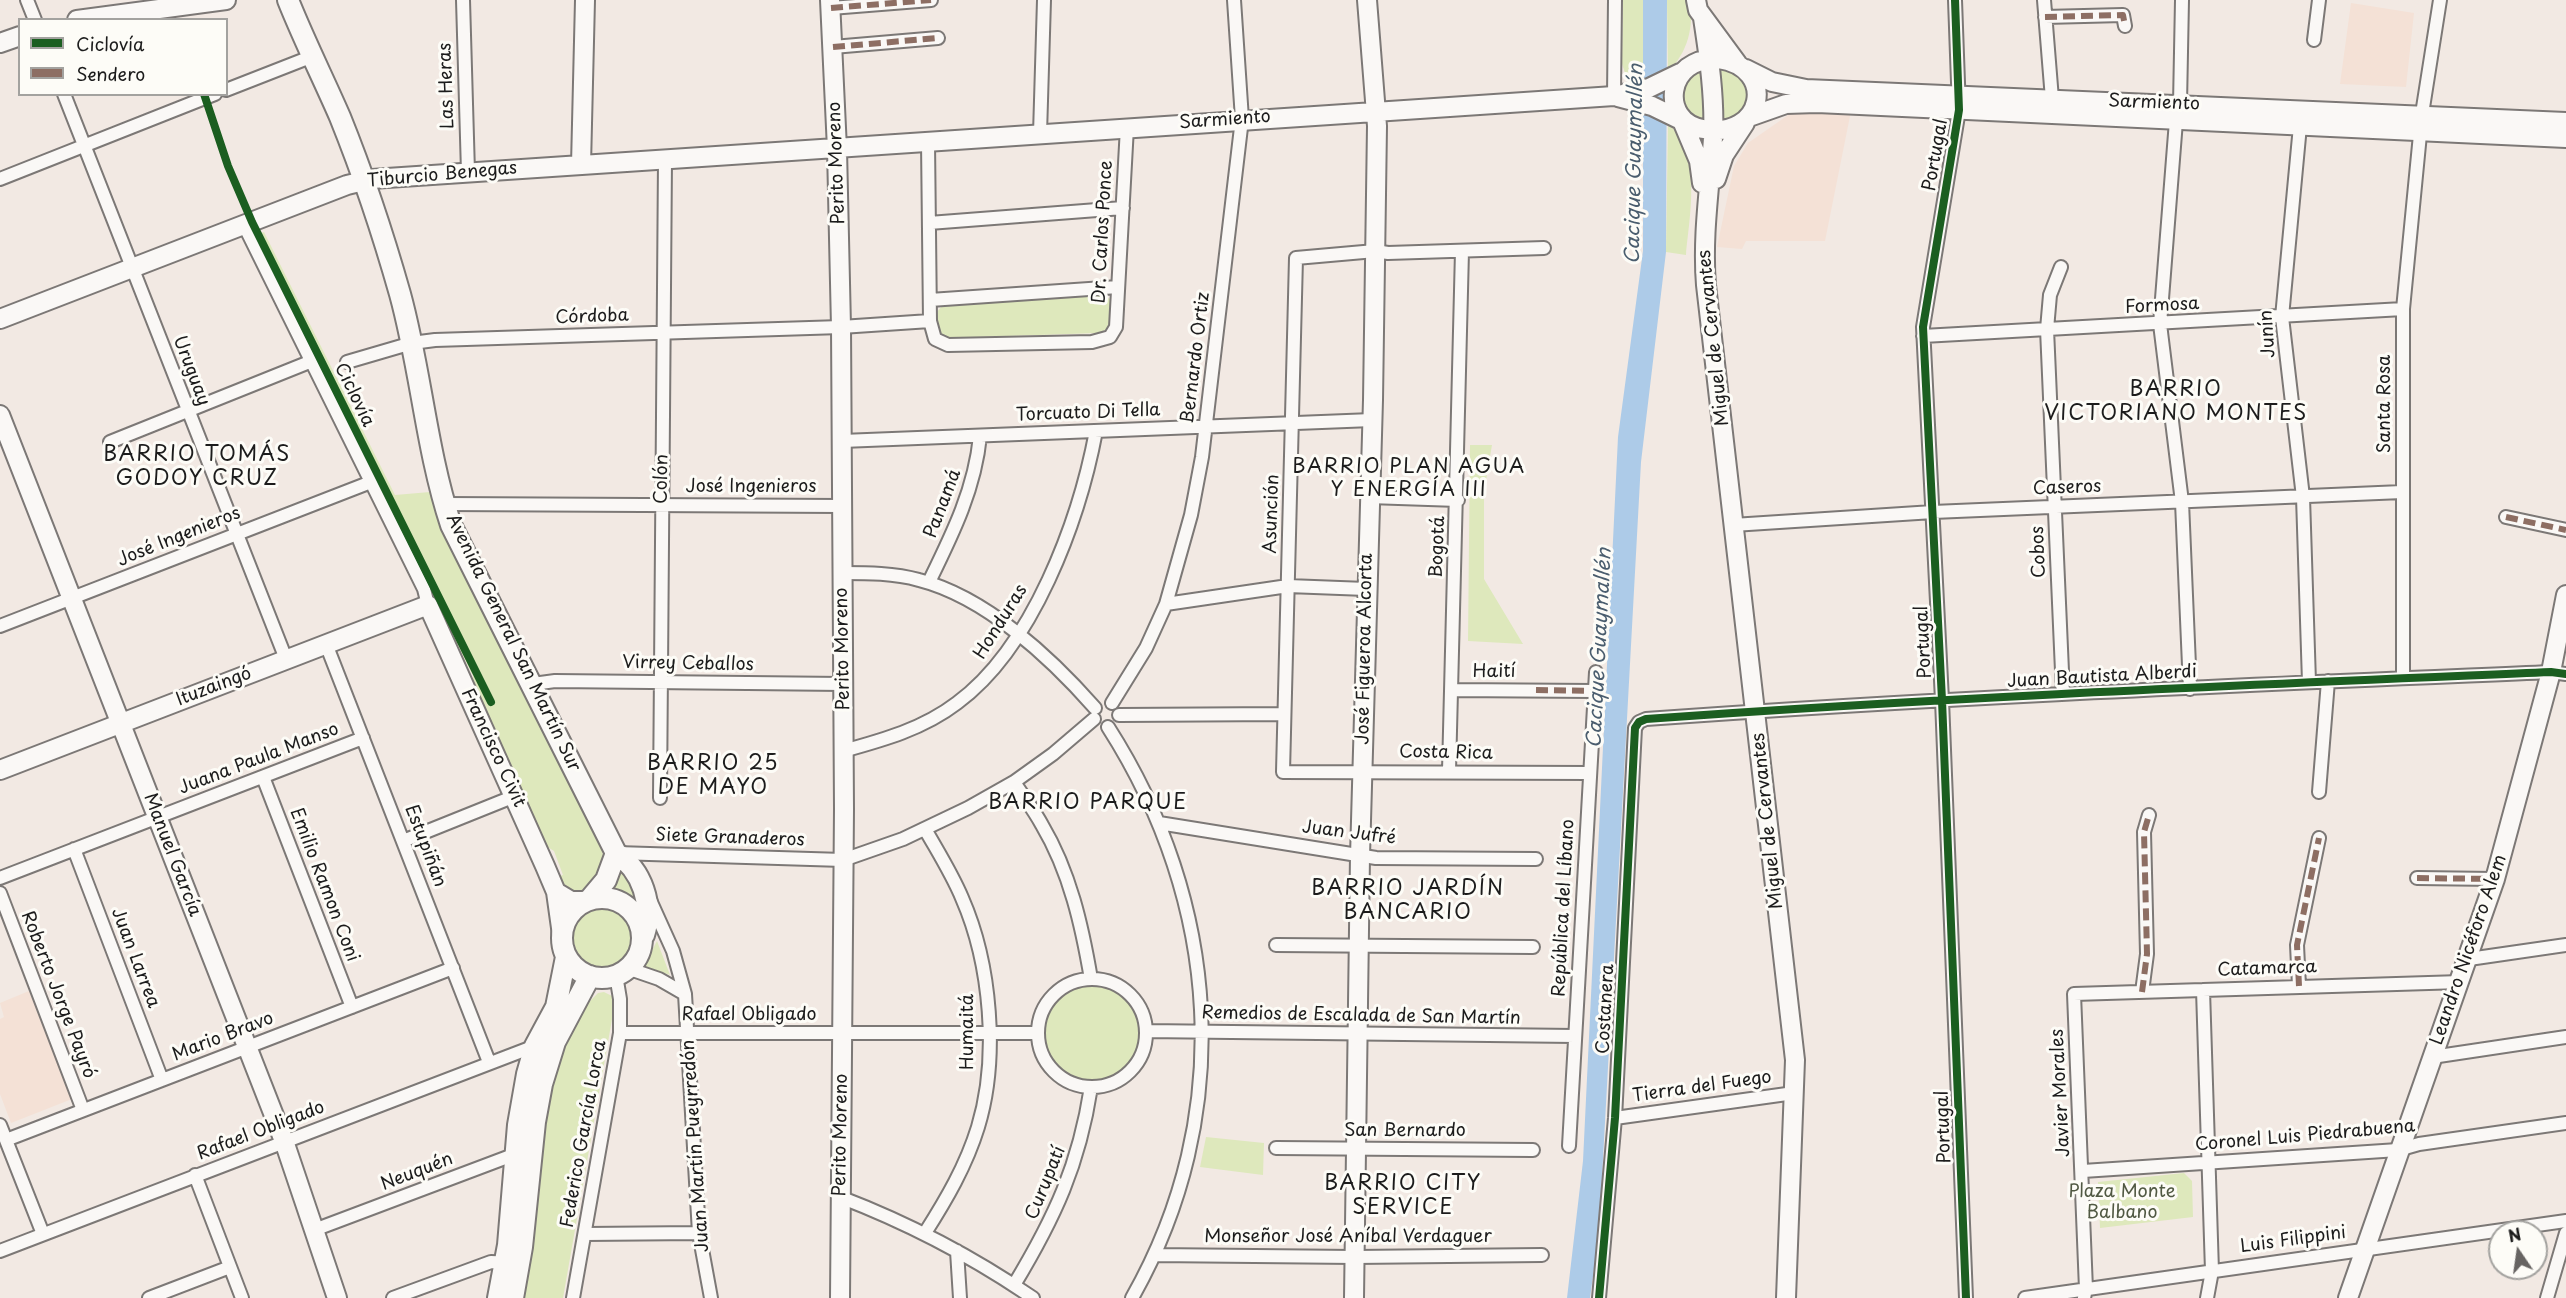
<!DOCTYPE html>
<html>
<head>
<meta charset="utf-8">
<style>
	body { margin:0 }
	#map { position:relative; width:2566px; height:1298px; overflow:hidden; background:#f2e9e3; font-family:"Playpen Sans",sans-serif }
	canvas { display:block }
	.legend { position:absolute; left:18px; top:18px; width:210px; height:78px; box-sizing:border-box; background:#fdfcf7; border:2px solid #a3a29f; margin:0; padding:8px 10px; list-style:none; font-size:18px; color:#1c1c1c }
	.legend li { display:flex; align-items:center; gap:12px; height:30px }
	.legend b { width:30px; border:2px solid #a3a29f }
	.north { position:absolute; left:2488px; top:1220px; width:60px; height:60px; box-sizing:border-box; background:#fdfcf7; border:2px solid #a3a29f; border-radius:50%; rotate:347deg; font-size:16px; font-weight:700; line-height:24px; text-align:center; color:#1c1c1c }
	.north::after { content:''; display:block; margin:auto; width:21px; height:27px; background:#676462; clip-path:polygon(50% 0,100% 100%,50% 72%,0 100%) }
</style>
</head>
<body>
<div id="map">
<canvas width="2566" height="1298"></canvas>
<ul class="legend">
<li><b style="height:8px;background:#1b5e20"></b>Ciclovía</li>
<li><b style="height:8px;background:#8d6e63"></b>Sendero</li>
</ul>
<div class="north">N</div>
</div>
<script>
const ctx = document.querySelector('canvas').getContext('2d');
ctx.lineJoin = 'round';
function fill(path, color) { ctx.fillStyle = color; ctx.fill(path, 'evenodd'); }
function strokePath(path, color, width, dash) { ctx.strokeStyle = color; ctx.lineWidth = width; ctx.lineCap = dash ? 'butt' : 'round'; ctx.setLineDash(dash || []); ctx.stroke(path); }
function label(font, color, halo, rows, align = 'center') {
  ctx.font = font + ' "Playpen Sans",sans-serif'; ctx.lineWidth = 6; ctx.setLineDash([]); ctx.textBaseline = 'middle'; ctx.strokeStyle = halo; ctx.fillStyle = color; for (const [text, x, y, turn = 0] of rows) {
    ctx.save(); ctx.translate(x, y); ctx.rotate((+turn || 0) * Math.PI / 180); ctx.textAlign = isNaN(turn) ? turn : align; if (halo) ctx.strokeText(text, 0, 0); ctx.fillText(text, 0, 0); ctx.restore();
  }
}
fill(new Path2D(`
	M2351 3 2414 13 2406 87 2340 84Z
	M1794 111H1851L1825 241H1746L1742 249 1717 247 1734 166 1748 143Z
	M29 991 72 1099 11 1123 0 1094V1019L4 1017 0 1003Z`), '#f4e1d6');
fill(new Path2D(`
	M1623 0H1643L1644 84 1633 83 1626 76 1622 64Z
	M1667 0H1690C1694 27 1688 52 1668 72Z
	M1716 64 1749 80 1747 112 1719 125Z
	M1704 66 1706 123 1693 117 1682 104V82Z
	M1668 123C1702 157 1690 212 1686 255L1666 252Z
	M264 232 395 495 430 492 457 560 602 850C607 869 596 878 585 892L569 894 553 877 563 875 554 851 546 846 471 691 473 676 256 235Z
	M1103 295 1110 299 1111 319 1107 329 1099 333 948 338C936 336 937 324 936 313L942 306Z
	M1470 445H1492L1484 492V579L1523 644 1468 641Z
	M620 869 624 870 637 898V904L624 894 612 890Z
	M569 937a32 32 0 1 1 64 0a32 32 0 1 1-64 0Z
	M657 941 670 975 644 966Z
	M1038 1033a54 54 0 1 1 108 0a54 54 0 1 1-108 0Z
	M598 993 604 992 612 996 614 1008 563 1298H521L548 1089 568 1035 589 1002Z
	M1206 1137 1264 1143 1263 1175 1200 1167Z
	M2184 1173 2192 1181 2193 1217 2100 1228 2098 1182Z`), '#dee8bc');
fill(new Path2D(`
	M1643 0H1667L1666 252 1641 462 1599 1232 1590 1298H1567L1583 1161 1618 437 1643 251Z`), '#adcbe8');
const street = new Path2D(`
	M27 0 35 20
	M463 0 468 172
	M1955 0 1959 110 1923 327 1942 700 1966 1298
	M2044 0 2052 99
	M2182 0 2180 104 2176 121 2160 324 2182 502 2190 689
	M831 8 931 0
	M2045 17 2123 15 2125 26
	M2314 40 2319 0
	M833 47 938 38
	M226 90 313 56
	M64 94 286 659
	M1614 96 1615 0
	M2300 126 2282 317 2303 497 2309 682
	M1040 134 1044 0
	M928 142 930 321 935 339 948 345 1092 342 1110 337 1116 327 1127 127
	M0 179 215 94
	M929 223 1123 208
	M244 225 424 589 428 605
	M1544 248 1388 253 1375 251 1296 258 1283 772 1590 773
	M2061 267 2050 295 2047 329 2063 694
	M930 300 1118 287
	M1923 336 2403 309
	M347 362 412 343 435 340 841 327 930 321
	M842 441 1372 420
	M110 442 312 361
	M1369 497 1458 500
	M444 504 842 506
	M2506 517 2566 530
	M1733 525 1933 512 2402 492
	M842 573C868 573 894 573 919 580 986 597 1051 658 1095 708
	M929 582C952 535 975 489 980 436
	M1166 604 1288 586 1366 589
	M0 626 371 482
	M326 644 489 1062
	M2403 678V309L2422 114 2440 0
	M533 684 555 681 843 684
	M1451 690 1595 691
	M1112 703 1146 648 1166 604 1191 515 1202 457 1242 119 1234 0
	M1119 715 1284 714
	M1108 727C1220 902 1236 1115 1132 1298
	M843 751C883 740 923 729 957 703 1033 647 1079 521 1096 431
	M1449 771 1462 251
	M263 777 352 1007
	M1014 782C1023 796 1034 810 1042 825 1070 872 1082 926 1091 979
	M2319 792 2328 681
	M660 798 665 160
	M1159 823 1376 858 1536 859
	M403 841 515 796
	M74 849 162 1080
	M617 853 843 860 903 839 968 808 1014 782 1053 754 1094 719
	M0 878 363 738
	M2417 878 2495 879
	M0 893 83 1110
	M650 900 673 951 685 994 699 1233 711 1298
	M1276 945 1533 947
	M2469 959 2566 945
	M627 968 659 979 685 994
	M1038 1033a54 54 0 1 1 108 0a54 54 0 1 1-108 0Z
	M2299 986 2297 945 2319 838
	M2203 990 2212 1271 2207 1298
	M2142 992 2147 954 2144 832 2149 815
	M1146 1031 1575 1036
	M620 1033H1038
	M2432 1057 2566 1037
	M1615 1118 1794 1093
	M0 1125 43 1234
	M6 1140 453 968
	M1569 1146 1596 672
	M1276 1148 1533 1150
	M2083 1171 2398 1150 2419 1144 2566 1123
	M195 1175 242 1298
	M840 1197C908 1223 973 1257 1033 1298
	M314 1230 521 1152
	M925 1233C946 1200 966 1166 978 1127 999 1058 991 964 962 898 952 874 938 852 925 829
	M585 1234 699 1233
	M0 1251 535 1046
	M957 1251 960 1298
	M1154 1255 1355 1257 1542 1255
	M1014 1285C1055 1217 1079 1165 1091 1087
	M149 1298 230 1267
	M393 1298 491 1262 511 1263
	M573 1298 620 1033V999L616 975
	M1599 1298 1615 1118 1635 728 1639 722 1646 719C1947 697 2249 685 2551 672L2566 674
	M2025 1298 2566 1221
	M2084 1298 2086 1289 2074 994 2461 982
	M2547 1298 2566 1233`);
const secondary = new Path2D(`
	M830 0 837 149 841 327 844 809 840 1298
	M1696 0 1698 10 1737 63
	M1703 18C1709 57 1715 98 1713 138 1710 187 1702 235 1706 285L1795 1060 1786 1298
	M77 20 226 0
	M0 43 20 36
	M1719 59C1778 68 1764 140 1703 129 1659 122 1665 56 1719 59Z
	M1746 69 1772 82 1806 89 2566 122
	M1618 97 1652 106 1685 122
	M1680 116 1699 161 1702 183
	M1752 116 1786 104 1817 103 2566 138
	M581 165 585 0
	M1716 179 1724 155 1745 123
	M0 319 347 185 372 179 1614 96 1649 88 1680 73
	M0 415 284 1141 337 1298
	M0 770 428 605 545 866 556 892 562 935
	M556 892 571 901H586
	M1354 1298 1360 856 1373 400 1377 126 1367 0
	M2348 1298 2495 879 2551 672 2566 595`);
const primary = new Path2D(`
	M288 0C304 40 323 78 340 117 363 174 383 234 400 294 421 370 426 449 451 525L616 853 606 880 590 899
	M616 853C642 870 654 905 644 935
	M562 938a40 40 0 1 1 80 0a40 40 0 1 1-80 0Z
	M498 1298 508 1245 518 1125 527 1074 535 1046 556 1007 566 957
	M513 1298 522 1247 535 1122 542 1084 555 1042 590 976`);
strokePath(street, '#7c7876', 16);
strokePath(secondary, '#7c7876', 22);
strokePath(primary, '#7c7876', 24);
strokePath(street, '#faf8f6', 12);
strokePath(secondary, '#faf8f6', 18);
strokePath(primary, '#faf8f6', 20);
strokePath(new Path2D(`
	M831 8 931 0
	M2045 17 2123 15 2125 26
	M833 47 938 38
	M2506 517 2566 530
	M1536 690 1595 691
	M2417 878 2495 879
	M2299 986 2297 945 2319 838
	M2142 992 2147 954 2144 832 2149 815`), '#8d6e63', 6, [12, 6]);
strokePath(new Path2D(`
	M1955 0 1959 110 1923 327 1942 700 1966 1298
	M204 94 228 166 252 222 491 702
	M1599 1298 1615 1118 1635 728 1639 722 1646 719C1947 697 2249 685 2551 672L2566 674`), '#1b5e20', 8);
label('18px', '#1c1c1c', '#fdfcf7', [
	["Las Heras",447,86,-92],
	["Sarmiento",2154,103,2],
	["Sarmiento",1225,120,-4],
	["Portugal",1936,155,-80],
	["Perito Moreno",837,163,-92],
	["Tiburcio Benegas",442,175,-5],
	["Dr. Carlos Ponce",1103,232,-87],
	["Formosa",2162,306,-3],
	["Córdoba",592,317,-2],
	["Junín",2268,334,-94],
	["Miguel de Cervantes",1714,338,-96],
	["Bernardo Ortiz",1196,358,-83],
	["Uruguay",191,371,69],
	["Ciclovía",354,395,64],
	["Santa Rosa",2385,404,-90],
	["Torcuato Di Tella",1088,413,-2],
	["Colón",662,479,-89],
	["José Ingenieros",751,487],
	["Caseros",2067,488,-2],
	["Panamá",943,504,-69],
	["Asunción",1272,514,-88],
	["José Ingenieros",179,537,-22],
	["Bogotá",1438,547,-88],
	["Cobos",2039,552,-92],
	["Honduras",1001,622,-58],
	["Portugal",1924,642,-93],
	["Avenida General San Martín Sur",513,643,64],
	["Perito Moreno",843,649,-91],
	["José Figueroa Alcorta",1365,649,-89],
	["Virrey Ceballos",688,664,1],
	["Haití",1494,672],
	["Juan Bautista Alberdi",2102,677,-3],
	["Ituzaingó",214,687,-21],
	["Francisco Civit",493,748,65],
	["Costa Rica",1446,753,1],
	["Juana Paula Manso",259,759,-21],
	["Miguel de Cervantes",1768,821,-96],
	["Juan Jufré",1349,833,7],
	["Siete Granaderos",730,838,2],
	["Estupiñán",425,846,69],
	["Manuel García",172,855,69],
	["Emilio Ramon Coni",324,885,69],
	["República del Líbano",1564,908,-87],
	["Leandro Nicéforo Alem",2469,950,-71],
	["Juan Larrea",135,958,69],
	["Catamarca",2267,969,-2],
	["Roberto Jorge Payró",58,995,69],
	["Costanera",1606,1009,-87],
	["Rafael Obligado",749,1015],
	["Remedios de Escalada de San Martín",1361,1016,1],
	["Humaitá",968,1032,-90],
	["Mario Bravo",223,1037,-21],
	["Tierra del Fuego",1702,1087,-8],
	["Javier Morales",2061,1093,-93],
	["Portugal",1944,1127,-92],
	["Rafael Obligado",261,1131,-21],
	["San Bernardo",1405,1131],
	["Federico García Lorca",584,1134,-80],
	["Perito Moreno",841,1135,-89],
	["Coronel Luis Piedrabuena",2305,1136,-5],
	["Juan Martín Pueyrredón",696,1146,-94],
	["Neuquén",417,1172,-21],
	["Curupatí",1046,1183,-68],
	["Monseñor José Aníbal Verdaguer",1348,1237],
	["Luis Filippini",2293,1240,-8]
]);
label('18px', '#515943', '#fdfcf7', [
	["Plaza Monte",2122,1192],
	["Balbano",2122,1213]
]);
label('italic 20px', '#4a5d6e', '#fdfcf7', [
	["Cacique Guaymallén",1635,164,-89],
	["Cacique Guaymallén",1600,648,-87]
]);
ctx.letterSpacing = '1.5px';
label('20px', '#1c1c1c', '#fdfcf7', [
	["BARRIO PLAN AGUA",1409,467],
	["Y ENERGÍA III",1409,490]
]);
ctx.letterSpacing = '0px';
ctx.letterSpacing = '1.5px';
label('21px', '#1c1c1c', '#fdfcf7', [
	["BARRIO",2176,390],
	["VICTORIANO MONTES",2176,414],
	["BARRIO TOMÁS",197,455],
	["GODOY CRUZ",197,479],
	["BARRIO 25",713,764],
	["DE MAYO",713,788],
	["BARRIO PARQUE",1088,803],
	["BARRIO JARDÍN",1408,889],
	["BANCARIO",1408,913],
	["BARRIO CITY",1403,1184],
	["SERVICE",1403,1208]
]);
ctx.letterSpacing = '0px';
</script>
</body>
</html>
